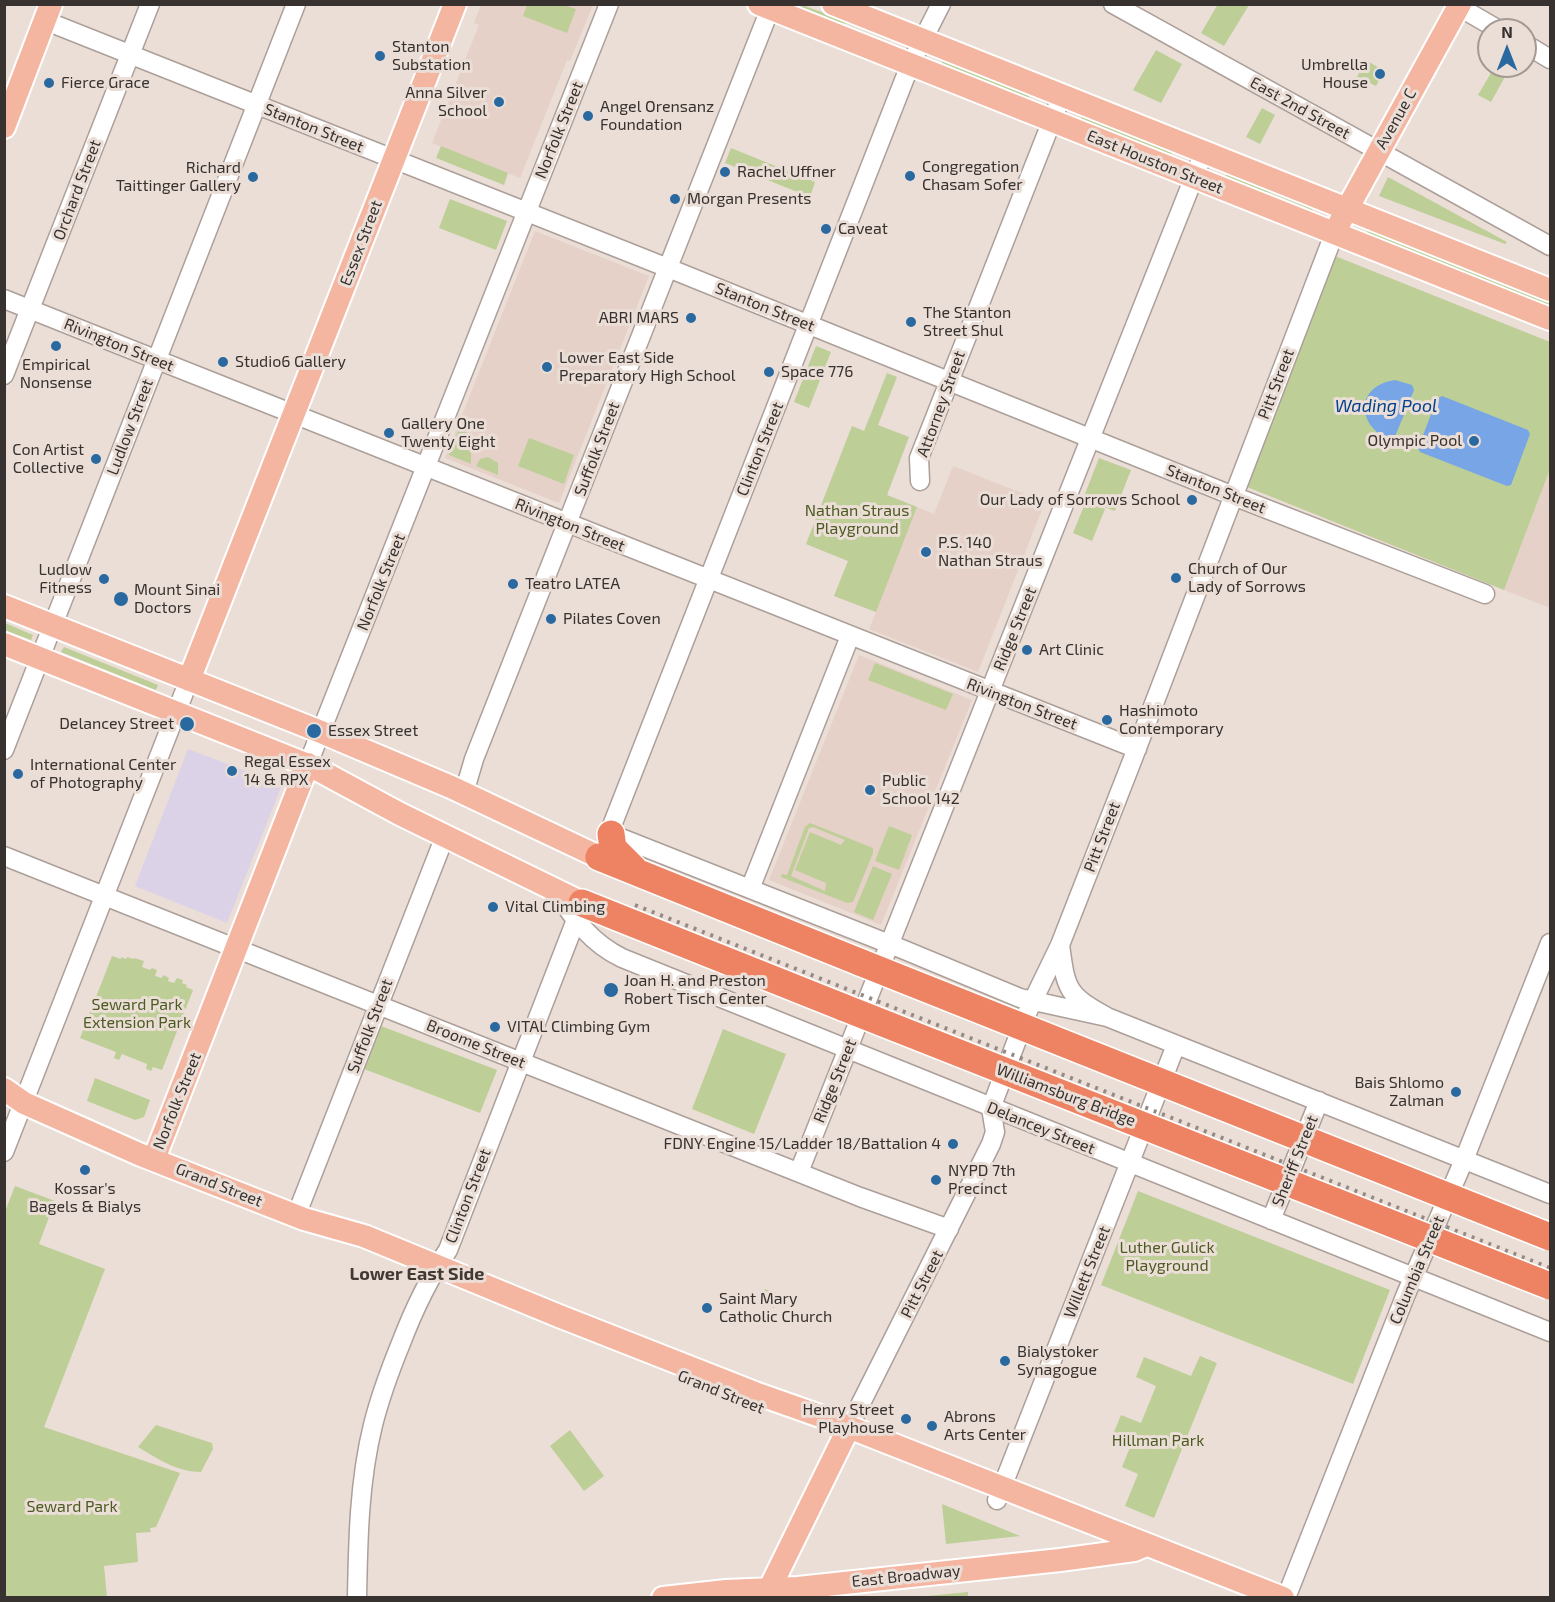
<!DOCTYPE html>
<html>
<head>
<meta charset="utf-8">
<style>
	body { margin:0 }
	#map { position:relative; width:1555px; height:1602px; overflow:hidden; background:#ebded7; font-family:"Exo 2",sans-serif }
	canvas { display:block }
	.frame { position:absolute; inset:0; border:6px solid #37322f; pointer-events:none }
	.north { position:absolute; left:1477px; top:18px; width:60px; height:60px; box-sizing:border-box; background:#ebded7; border:2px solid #a39994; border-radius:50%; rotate:0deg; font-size:16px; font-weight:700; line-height:24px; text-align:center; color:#37322f }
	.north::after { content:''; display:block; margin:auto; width:21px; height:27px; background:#2a69a0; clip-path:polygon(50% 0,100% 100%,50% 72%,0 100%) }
</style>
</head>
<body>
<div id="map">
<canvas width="1555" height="1602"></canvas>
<div class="frame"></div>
<div class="north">N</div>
</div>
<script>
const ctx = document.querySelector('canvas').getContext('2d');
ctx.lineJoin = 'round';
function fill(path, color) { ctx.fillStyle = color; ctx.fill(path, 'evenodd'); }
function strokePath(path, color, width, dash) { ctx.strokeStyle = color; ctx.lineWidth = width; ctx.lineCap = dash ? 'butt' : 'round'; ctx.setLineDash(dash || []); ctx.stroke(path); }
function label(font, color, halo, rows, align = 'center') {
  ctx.font = font + ' "Exo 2",sans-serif'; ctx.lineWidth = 6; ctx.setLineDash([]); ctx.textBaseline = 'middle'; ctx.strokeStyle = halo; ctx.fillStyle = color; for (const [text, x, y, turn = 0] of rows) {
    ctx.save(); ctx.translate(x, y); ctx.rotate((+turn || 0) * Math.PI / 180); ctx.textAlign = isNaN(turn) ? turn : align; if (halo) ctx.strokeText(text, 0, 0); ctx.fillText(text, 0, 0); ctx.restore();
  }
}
fill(new Path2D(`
	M188 749 282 785 227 923 135 886Z`), '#dcd2e7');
fill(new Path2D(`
	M481 5H593L570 61 567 60 520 178 432 143 479 25 474 23Z
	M535 231 649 276 559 503 445 458Z
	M852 426 905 447 887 495 917 507 934 514 953 466 1045 502 978 672 869 629 876 612 834 596 848 561 806 544Z
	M1550 469V608L1504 590Z
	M859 655 972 700 881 925 769 880Z`), '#e5d1c7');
fill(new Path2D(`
	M1218 4 1249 5 1224 46 1201 33Z
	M527 5H563L576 9 567 33 523 16Z
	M802 5 824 13 850 17 893 34 891 41 848 24 822 20 799 11Z
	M1156 50 1182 64 1161 103 1133 90Z
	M945 55 1032 90 1027 101 940 67Z
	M1366 60 1379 68 1378 70 1383 73 1376 86 1357 77Z
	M1495 66H1511L1491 102 1478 95Z
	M1262 108 1275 115 1260 144 1246 137Z
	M1084 110 1175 146 1169 158 1079 123Z
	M441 146 508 173 504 185 436 158Z
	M731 148 815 182 810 197 725 163Z
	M1227 172 1318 203 1312 210 1271 193 1241 187 1224 180Z
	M1388 177 1507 242 1505 244 1379 196Z
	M450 199 507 221 496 250 439 228Z
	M1371 223 1550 295V311L1365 237Z
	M1335 256 1550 342V469L1504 590 1247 487Z
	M816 346 831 352 809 408 794 402Z
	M887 373 897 377 878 425 909 437 887 495 917 507 876 612 834 596 848 561 806 544 852 426 864 431Z
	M460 426 468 435V443L465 447 471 453V464L449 455Z
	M529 438 574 455 564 484 518 466Z
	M488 457 498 463V475L476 466 480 459Z
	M1099 458 1131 470 1115 511 1083 499Z
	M1086 501 1105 509 1092 541 1073 533Z
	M5 623 33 635 31 640 5 630Z
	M64 647 158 685 156 690 61 652Z
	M875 663 953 694 946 710 868 680Z
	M810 823 873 848V853L853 902 847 903 781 877 782 874 787 875 805 827ZM813 827 845 840 841 845 810 832 795 870 826 883 825 891 791 876 809 828Z
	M889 826 912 835 899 870 875 861Z
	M873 866 892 874 873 920 854 912Z
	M112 956 121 959V957L126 959 127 957 133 959 134 958 144 961 142 967 150 970 152 968 157 970 155 976 162 978 163 975 169 978 168 981 174 983 177 978 183 980 182 983 187 985 186 987 193 990 162 1070 153 1067 151 1071 146 1069 147 1064 122 1054 119 1060 114 1058 116 1052 80 1038Z
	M381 1026 497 1070 480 1113 364 1069Z
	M723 1029 786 1054 754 1134 692 1109Z
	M95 1078 150 1100 144 1117 135 1120 87 1101Z
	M15 1186 55 1201 39 1244 105 1269 44 1427 180 1473 156 1527 150 1528 151 1532 136 1533 138 1562 104 1566 107 1597H5L4 1214Z
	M1138 1191 1390 1290 1353 1384 1101 1285Z
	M765 1289 779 1294 774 1308 759 1302Z
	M1200 1356 1217 1363 1154 1518 1125 1506 1138 1474 1122 1467 1133 1440 1114 1432 1121 1415 1141 1423 1156 1386 1136 1377 1144 1357 1191 1376Z
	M156 1425 212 1443 213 1449 201 1472C177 1472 158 1459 138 1447Z
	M570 1430 604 1476 584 1491 550 1446Z
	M942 1504 1020 1536 946 1544Z
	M968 1592V1597H917Z`), '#bdce97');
fill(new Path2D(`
	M1395 380 1412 385 1414 390 1394 439 1390 440C1356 425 1355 386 1395 380Z
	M1442 396 1528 430 1530 434 1511 485 1507 486 1420 452 1418 448 1437 399Z`), '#77a5e6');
const minor = new Path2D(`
	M941 4 910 65 613 823 611 834 902 949 1020 998 1107 1017
	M1113 4 1550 246
	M1454 4 1499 30
	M46 21 678 272 1241 499 1485 594
	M1525 44 1550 59
	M4 299 1137 749
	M4 375 150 4
	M920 481 919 458 1062 95
	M4 750 296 4
	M308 764 609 4
	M464 793 474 759 772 4
	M4 856 860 1197 949 1229
	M750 889 850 636
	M555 890C573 918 591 943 622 958L1550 1332
	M1060 945C1066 990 1067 995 1107 1017L1550 1194
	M4 1152 189 680
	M799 1172 1204 152
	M296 1216 445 836
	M1271 1220 1319 1101
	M849 1427 991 1144 995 1132 991 1108 1028 1011 1060 945 1132 761 1334 234
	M997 1500 1176 1045
	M357 1598C358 1541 359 1481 373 1425 380 1397 390 1370 401 1343 414 1309 427 1281 448 1250L579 912
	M1286 1598 1406 1294 1464 1160 1550 943`);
const major = new Path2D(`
	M759 4 1550 319
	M833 4 1550 290
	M4 127 51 4
	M1340 222 1460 4
	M4 606 321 732 451 787 599 857
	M4 644 313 767 400 814 582 903
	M189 680 455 4
	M4 1089 24 1103 141 1155 304 1219 364 1236 559 1316 755 1393 823 1417 1283 1598
	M154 1159 308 764
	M663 1598 726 1591 798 1588 1060 1560 1134 1550 1146 1545
	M765 1598 849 1427`);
const highway = new Path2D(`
	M611 834 613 848 634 869
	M599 857 862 963
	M582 903 845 1008`);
strokePath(minor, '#ac9f99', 21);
strokePath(major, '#fff', 26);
strokePath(highway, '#fff', 30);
strokePath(minor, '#fff', 18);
strokePath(major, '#f4b5a1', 22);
strokePath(highway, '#ed8362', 27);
strokePath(new Path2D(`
	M635 905 1550 1268`), '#938a85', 4, [3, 6]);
const highwayBridge = new Path2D(`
	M862 963 1550 1237
	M845 1008 1550 1286`);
strokePath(highwayBridge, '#fff', 30, []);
strokePath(highwayBridge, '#ed8362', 27);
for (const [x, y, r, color] of [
	[380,56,6,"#2a69a0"],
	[1380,74,6,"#2a69a0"],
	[49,83,6,"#2a69a0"],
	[499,102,6,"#2a69a0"],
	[588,116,6,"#2a69a0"],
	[725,172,6,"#2a69a0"],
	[910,176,6,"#2a69a0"],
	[253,177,6,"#2a69a0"],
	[675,199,6,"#2a69a0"],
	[826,229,6,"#2a69a0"],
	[691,318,6,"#2a69a0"],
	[911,322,6,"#2a69a0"],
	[56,346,6,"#2a69a0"],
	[223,362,6,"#2a69a0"],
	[547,367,6,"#2a69a0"],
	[769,372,6,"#2a69a0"],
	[389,433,6,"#2a69a0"],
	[1474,441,6,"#2a69a0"],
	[96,459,6,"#2a69a0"],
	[1192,500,6,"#2a69a0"],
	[926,552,6,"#2a69a0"],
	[1176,578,6,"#2a69a0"],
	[104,579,6,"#2a69a0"],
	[513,584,6,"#2a69a0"],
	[121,599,8,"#2a69a0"],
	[551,619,6,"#2a69a0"],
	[1027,650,6,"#2a69a0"],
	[1107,720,6,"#2a69a0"],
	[187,724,8,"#2a69a0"],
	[314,731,8,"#2a69a0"],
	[232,771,6,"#2a69a0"],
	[18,774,6,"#2a69a0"],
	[870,790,6,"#2a69a0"],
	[493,907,6,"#2a69a0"],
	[611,990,8,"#2a69a0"],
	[495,1027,6,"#2a69a0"],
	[1456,1092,6,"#2a69a0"],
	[953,1144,6,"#2a69a0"],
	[85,1170,6,"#2a69a0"],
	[936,1180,6,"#2a69a0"],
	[707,1308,6,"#2a69a0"],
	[1005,1361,6,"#2a69a0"],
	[906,1419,6,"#2a69a0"],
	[932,1426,6,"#2a69a0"]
]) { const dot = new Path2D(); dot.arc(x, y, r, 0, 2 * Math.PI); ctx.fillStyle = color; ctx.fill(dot); strokePath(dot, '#ebded7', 2); }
label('16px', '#37322f', '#ebded7', [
	["Stanton",392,47],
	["Substation",392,65],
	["Umbrella",1368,65,"right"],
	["House",1368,83,"right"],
	["Fierce Grace",61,83],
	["Anna Silver",487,93,"right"],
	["School",487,111,"right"],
	["Angel Orensanz",600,107],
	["Foundation",600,125],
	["Congregation",922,167],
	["Chasam Sofer",922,185],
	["Richard",241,168,"right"],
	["Taittinger Gallery",241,186,"right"],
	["Rachel Uffner",737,172],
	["Morgan Presents",687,199],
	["Caveat",838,229],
	["The Stanton",923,313],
	["Street Shul",923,331],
	["ABRI MARS",679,318,"right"],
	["Lower East Side",559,358],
	["Preparatory High School",559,376],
	["Studio6 Gallery",235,362],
	["Empirical",56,365,"center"],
	["Nonsense",56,383,"center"],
	["Space 776",781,372],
	["Gallery One",401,424],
	["Twenty Eight",401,442],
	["Olympic Pool",1462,441,"right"],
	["Con Artist",84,450,"right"],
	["Collective",84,468,"right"],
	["Our Lady of Sorrows School",1180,500,"right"],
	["P.S. 140",938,543],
	["Nathan Straus",938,561],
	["Church of Our",1188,569],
	["Lady of Sorrows",1188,587],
	["Ludlow",92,570,"right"],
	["Fitness",92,588,"right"],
	["Teatro LATEA",525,584],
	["Mount Sinai",134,590],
	["Doctors",134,608],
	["Pilates Coven",563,619],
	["Art Clinic",1039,650],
	["Hashimoto",1119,711],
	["Contemporary",1119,729],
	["Delancey Street",174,724,"right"],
	["Essex Street",328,731],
	["Regal Essex",244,762],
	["14 & RPX",244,780],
	["International Center",30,765],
	["of Photography",30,783],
	["Public",882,781],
	["School 142",882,799],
	["Vital Climbing",505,907],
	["Joan H. and Preston",624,981],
	["Robert Tisch Center",624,999],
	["VITAL Climbing Gym",507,1027],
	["Bais Shlomo",1444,1083,"right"],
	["Zalman",1444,1101,"right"],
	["FDNY Engine 15/Ladder 18/Battalion 4",941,1144,"right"],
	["NYPD 7th",948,1171],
	["Precinct",948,1189],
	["Kossar's",85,1189,"center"],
	["Bagels & Bialys",85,1207,"center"],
	["Saint Mary",719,1299],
	["Catholic Church",719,1317],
	["Bialystoker",1017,1352],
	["Synagogue",1017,1370],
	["Henry Street",894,1410,"right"],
	["Playhouse",894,1428,"right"],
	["Abrons",944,1417],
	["Arts Center",944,1435]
], 'left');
label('16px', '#37322f', '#ebded7', [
	["East 2nd Street",1300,108,29],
	["Avenue C",1396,119,-61],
	["Stanton Street",314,128,22],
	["Norfolk Street",559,130,-68],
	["East Houston Street",1155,162,22],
	["Orchard Street",77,190,-69],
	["Essex Street",361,243,-69],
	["Stanton Street",765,307,22],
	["Rivington Street",119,345,22],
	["Pitt Street",1276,384,-69],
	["Attorney Street",941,404,-70],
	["Ludlow Street",130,427,-69],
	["Suffolk Street",597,449,-69],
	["Clinton Street",760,449,-68],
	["Stanton Street",1216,489,22],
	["Rivington Street",570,525,22],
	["Norfolk Street",381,582,-68],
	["Ridge Street",1015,629,-68],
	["Rivington Street",1022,704,21],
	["Pitt Street",1102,837,-69],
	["Suffolk Street",370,1026,-69],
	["Broome Street",476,1044,22],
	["Ridge Street",835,1081,-68],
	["Williamsburg Bridge",1066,1095,21],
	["Norfolk Street",177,1101,-68],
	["Delancey Street",1041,1128,22],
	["Sheriff Street",1295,1161,-68],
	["Grand Street",219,1185,22],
	["Clinton Street",468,1196,-69],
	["Columbia Street",1417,1270,-67],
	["Willett Street",1087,1272,-68],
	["Pitt Street",922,1284,-63],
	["Grand Street",721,1392,22],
	["East Broadway",906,1576,-6]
]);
label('16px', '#4c5b22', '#ebded7', [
	["Nathan Straus",857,511],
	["Playground",857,529],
	["Seward Park",137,1005],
	["Extension Park",137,1023],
	["Luther Gulick",1167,1248],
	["Playground",1167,1266],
	["Hillman Park",1158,1441],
	["Seward Park",72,1507]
]);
label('italic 18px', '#03418d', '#ebded7', [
	["Wading Pool",1386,406]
]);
label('bold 18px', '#433933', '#ebded7', [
	["Lower East Side",417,1274]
]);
</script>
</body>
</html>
